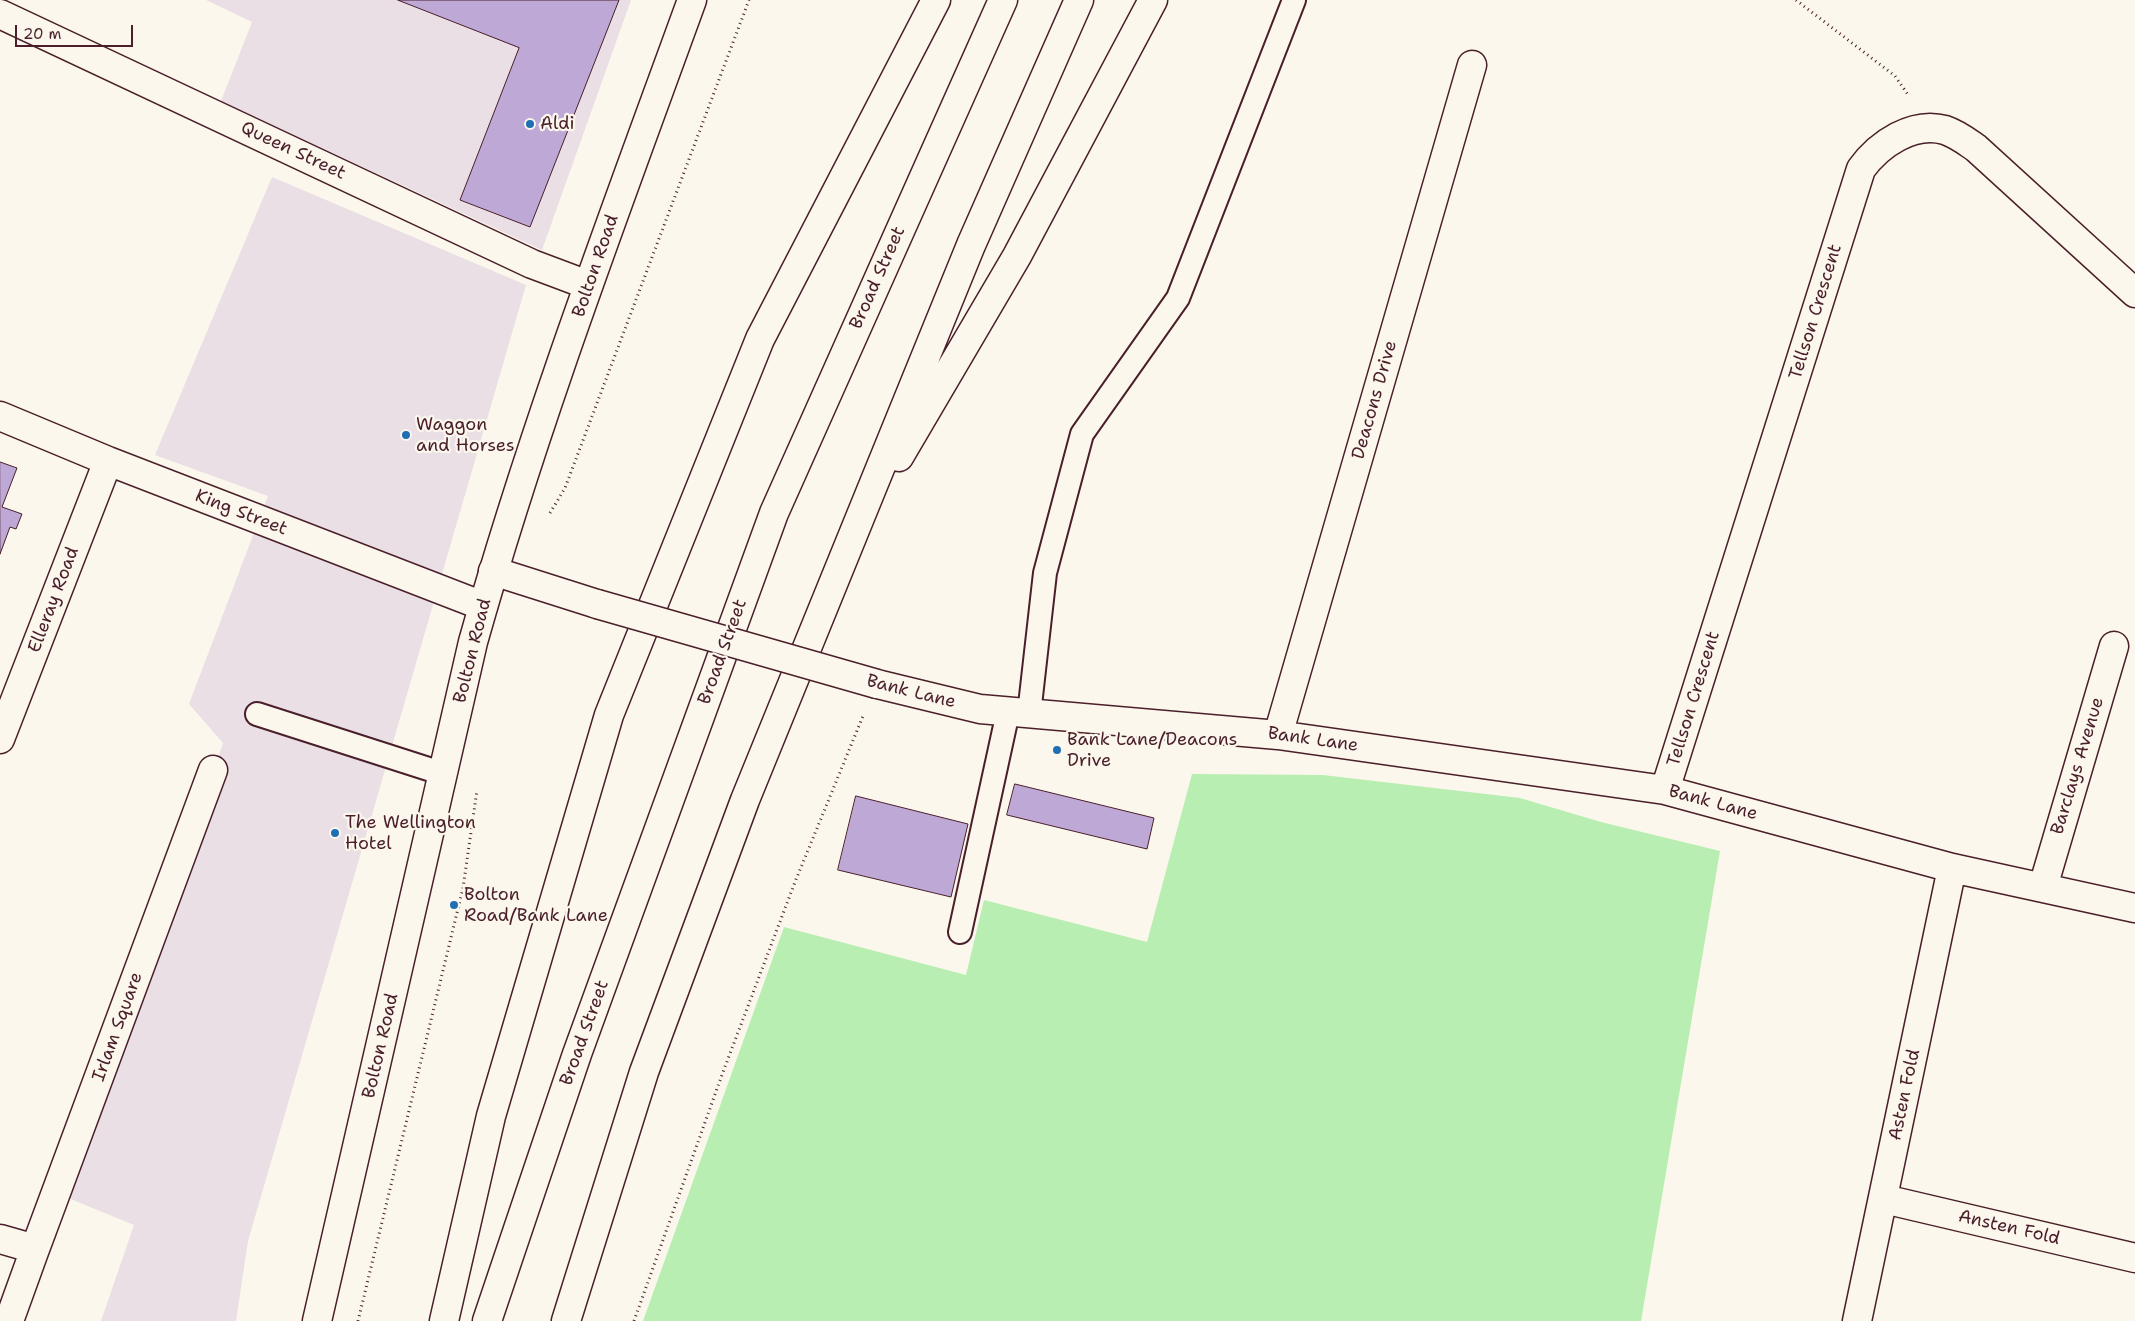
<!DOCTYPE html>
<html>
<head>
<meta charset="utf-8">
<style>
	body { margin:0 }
	#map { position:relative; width:2135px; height:1321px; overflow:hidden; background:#fbf7ec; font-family:"Shantell Sans",sans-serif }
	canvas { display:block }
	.scale { position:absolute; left:15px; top:25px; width:118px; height:22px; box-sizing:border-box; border:2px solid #4a1f2b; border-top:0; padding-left:6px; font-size:15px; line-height:18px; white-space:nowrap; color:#4a1f2b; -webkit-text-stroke:4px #fbf7ec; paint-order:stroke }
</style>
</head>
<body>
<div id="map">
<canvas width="2135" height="1321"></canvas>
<div class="scale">20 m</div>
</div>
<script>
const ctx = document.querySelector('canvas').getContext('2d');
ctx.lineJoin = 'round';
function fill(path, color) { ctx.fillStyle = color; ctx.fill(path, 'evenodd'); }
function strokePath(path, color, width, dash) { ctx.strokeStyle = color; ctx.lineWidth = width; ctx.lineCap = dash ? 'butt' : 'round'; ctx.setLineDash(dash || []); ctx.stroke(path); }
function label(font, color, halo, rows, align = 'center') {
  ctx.font = font + ' "Shantell Sans",sans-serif'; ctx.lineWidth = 4.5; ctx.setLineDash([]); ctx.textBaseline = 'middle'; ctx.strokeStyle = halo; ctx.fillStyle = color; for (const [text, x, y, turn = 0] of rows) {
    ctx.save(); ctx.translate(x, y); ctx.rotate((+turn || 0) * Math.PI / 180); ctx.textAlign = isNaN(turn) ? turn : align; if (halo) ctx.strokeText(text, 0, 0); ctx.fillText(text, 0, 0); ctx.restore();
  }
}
fill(new Path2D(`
	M206 0H631L542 250 221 101 252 22Z
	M272 177 526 285 248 1241 236 1321H101L134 1225 68 1198 223 743 189 704 268 496 155 455Z`), '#e9dfe5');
fill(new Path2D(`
	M1192 774 1323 775 1520 798 1601 822 1720 851 1641 1321H643L784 927 966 975 984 900 1147 942Z`), '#b8eeb1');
const building = new Path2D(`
	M398 0H619L530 227 460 200 519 48Z
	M0 462 17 468 2 507 22 514 16 529 10 527 0 554Z
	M1015 784 1154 818 1147 849 1007 815Z
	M856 796 968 824 951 897 838 870Z`);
fill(building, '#bea8d6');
strokePath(building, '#4a1f2b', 1);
const lane = new Path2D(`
	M257 714 444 774
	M1029 714 1045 573 1082 434 1178 298 1294 0
	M960 932 1008 712`);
const street = new Path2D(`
	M0 14 532 264 588 285
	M0 416 108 461 483 606
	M493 571 597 604
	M877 684 980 709 1278 735 1665 790 1952 868 2135 908
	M1278 735 1472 65
	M0 739 108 461
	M1665 790 1861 169C1879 144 1913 121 1945 130 1957 134 1966 141 1976 148L2135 293
	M2043 887 2114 646
	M1884 1199 2135 1258
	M0 1239 35 1249 213 770
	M9 1321 35 1249
	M1857 1321 1952 868`);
const secondary = new Path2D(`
	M317 1321 473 642C534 425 615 212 692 0`);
const highway = new Path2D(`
	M899 457 1017 256 1153 0
	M444 1321 491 1116 609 715 760 339 936 0
	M487 1321 577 1054 774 513 1003 0
	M566 1321 644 1072 745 800 971 245 1079 0`);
strokePath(lane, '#4a1f2b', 26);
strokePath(street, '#4a1f2b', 31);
strokePath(secondary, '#4a1f2b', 31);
strokePath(highway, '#4a1f2b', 31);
strokePath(new Path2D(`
	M1796 0 1895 76 1909 96
	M550 513 565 488 749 0
	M358 1321 463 888 477 790
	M634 1321 723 1072 795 882 863 716`), '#4a1f2b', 3, [1, 4]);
strokePath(lane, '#fbf7ec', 22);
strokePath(street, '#fbf7ec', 28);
strokePath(secondary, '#fbf7ec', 28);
strokePath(highway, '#fbf7ec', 28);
const streetBridge = new Path2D(`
	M597 604 877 684`);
strokePath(streetBridge, '#4a1f2b', 31, []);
strokePath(streetBridge, '#fbf7ec', 28);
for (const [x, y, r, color] of [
	[530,124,5,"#1f6fb2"],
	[406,435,5,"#1f6fb2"],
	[1057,750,5,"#1f6fb2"],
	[335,833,5,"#1f6fb2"],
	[454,905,5,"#1f6fb2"]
]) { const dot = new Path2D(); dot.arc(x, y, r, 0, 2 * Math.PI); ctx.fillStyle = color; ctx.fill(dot); strokePath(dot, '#fbf7ec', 2); }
label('18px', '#4a1f2b', '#fbf7ec', [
	["Aldi",540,124],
	["Waggon",416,425],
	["and Horses",416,446],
	["Bank Lane/Deacons",1067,740],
	["Drive",1067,761],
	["The Wellington",345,823],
	["Hotel",345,844],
	["Bolton",464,895],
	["Road/Bank Lane",464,916]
], 'left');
label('18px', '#4a1f2b', '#fbf7ec', [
	["Queen Street",293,151,25],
	["Bolton Road",596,266,-71],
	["Broad Street",878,278,-66],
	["Tellson Crescent",1816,312,-73],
	["Deacons Drive",1375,400,-74],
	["King Street",241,513,21],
	["Elleray Road",54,600,-69],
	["Bolton Road",473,651,-76],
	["Broad Street",723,652,-70],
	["Bank Lane",911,692,14],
	["Tellson Crescent",1694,699,-73],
	["Bank Lane",1313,740,8],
	["Barclays Avenue",2078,766,-73],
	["Bank Lane",1713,803,15],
	["Irlam Square",118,1027,-70],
	["Broad Street",585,1033,-70],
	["Bolton Road",381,1046,-77],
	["Asten Fold",1905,1095,-78],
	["Ansten Fold",2009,1228,13]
]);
</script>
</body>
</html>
